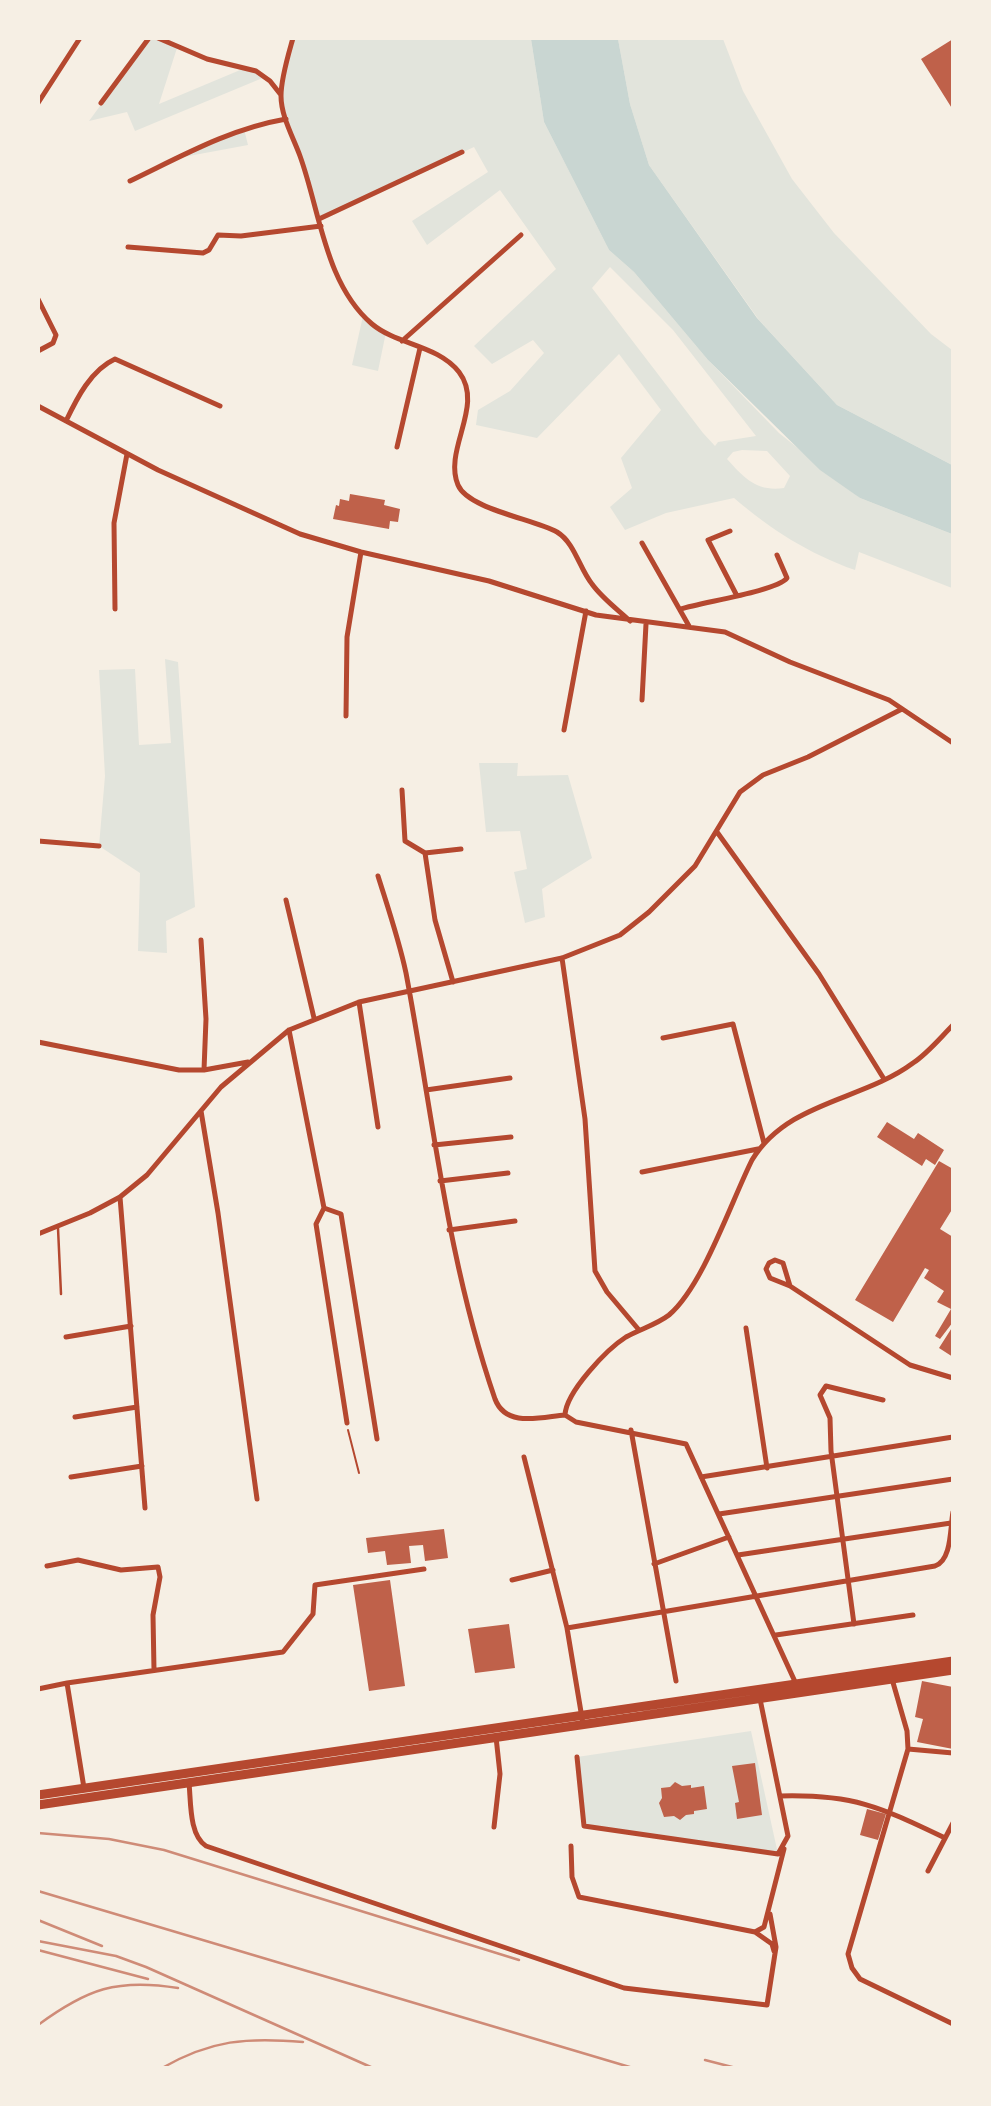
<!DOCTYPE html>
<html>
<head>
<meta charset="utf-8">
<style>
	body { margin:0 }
	#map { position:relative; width:991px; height:2106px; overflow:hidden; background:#f6efe4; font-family:Lato,sans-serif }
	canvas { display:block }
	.frame { position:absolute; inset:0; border:40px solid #f6efe4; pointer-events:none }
</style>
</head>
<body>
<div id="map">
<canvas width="991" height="2106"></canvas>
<div class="frame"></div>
</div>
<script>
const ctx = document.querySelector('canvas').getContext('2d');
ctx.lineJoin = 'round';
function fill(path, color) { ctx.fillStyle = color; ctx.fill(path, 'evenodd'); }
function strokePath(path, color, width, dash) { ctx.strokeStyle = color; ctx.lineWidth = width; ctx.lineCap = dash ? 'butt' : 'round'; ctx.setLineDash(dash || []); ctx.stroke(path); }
fill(new Path2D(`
	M149 39H158L177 48 159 104 245 68 265 77 135 131 127 112 89 121Z
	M293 39H531L544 122 609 250 634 272 708 360 779 433 860 498 952 534V588L859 552 855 570C809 554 770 529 734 498L666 513 625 530 610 507 632 488 621 458 661 410 619 354 537 438 476 425 478 410 510 391 544 353 533 340 492 364 474 346 556 269 500 190 427 245 412 221 488 172 474 147 319 219 286 119 281 95ZM610 267 673 330 756 436 718 442 715 446 703 433 592 288ZM742 450 767 451 790 476 784 488C757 492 744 478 727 459L733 452Z
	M618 39H723L743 91 792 179 834 233 931 334 952 350V465L837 405 759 320 649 165 630 104Z
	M244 129 248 145 178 158Z
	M363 316 386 332 378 371 352 365Z
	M165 659 178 662 195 907 166 921 167 953 138 951 140 873 99 846 105 776 99 670 135 669 139 745 171 743Z
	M479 763H518L517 776 568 775 592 858 542 889 545 917 525 923 514 872 527 869 520 831 486 832Z
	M751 1731 778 1854 584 1826 577 1757Z`), '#e2e4dc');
fill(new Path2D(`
	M531 39H618L630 104 649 165 757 318 837 405 952 465V534L860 498 820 470 708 360 634 272 609 250 544 122Z`), '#c9d6d2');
fill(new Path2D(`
	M953 39V110L921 59Z
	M350 494 385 500 384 505 400 509 398 522 390 521 389 529 333 519 336 505 339 506 340 499 349 501Z
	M887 1122 914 1139 918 1133 944 1150 935 1165 926 1159 922 1166 877 1137Z
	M939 1161 953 1169V1208L940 1229 953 1237V1322L940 1339 935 1336 951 1309 937 1302 944 1291 924 1278 929 1270 925 1268 893 1322 855 1300Z
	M953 1326V1357L939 1348Z
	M444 1529 448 1558 425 1561 423 1545 409 1546 411 1563 387 1565 385 1551 368 1553 366 1538Z
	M390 1580 405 1686 369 1691 353 1585Z
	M509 1624 515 1668 475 1673 468 1629Z
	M922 1681 953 1687V1749L917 1742 923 1719 915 1717Z
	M755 1763 762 1815 737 1819 735 1803 739 1802 732 1766Z
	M675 1782 682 1786 691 1785V1788L704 1786 707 1809 694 1811V1814L686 1815 680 1820 674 1816 664 1817 659 1803 662 1798 661 1788 670 1787Z
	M867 1809 886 1814 878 1840 860 1835Z`), '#bf614a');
strokePath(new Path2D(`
	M348 1430 359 1473`), '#b5482f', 2);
strokePath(new Path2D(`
	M58 1228 61 1294`), '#b5482f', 2.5);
strokePath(new Path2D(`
	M158 38 207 59 256 71 270 81 281 95
	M293 38C288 56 281 78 281 96 281 116 293 137 300 156 320 211 325 284 372 324 397 345 438 345 459 372 485 406 443 449 458 485 468 509 533 519 557 532 575 543 579 568 592 584 602 598 617 609 630 621
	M38 103 80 38
	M101 103 149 38
	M130 181C182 156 229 129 286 119
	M319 219 462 152
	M128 247 203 253 209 250 218 235 241 236 321 226
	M38 299 56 335 53 343 38 351
	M402 341 521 235
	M38 406 158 470 300 534 361 552 489 581 596 615 725 632 790 662 889 700 953 743
	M66 421C77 398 91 370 115 359L220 406
	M397 447 420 348
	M730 531 708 540 736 594
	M642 543 689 626
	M115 609 114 523 127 454
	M681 609C703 602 777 591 787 578L777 555
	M642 700 646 624
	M346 716 347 637 361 552
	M564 730 586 611
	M402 790 405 841 425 853 435 920 453 982
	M717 832 819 974 884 1079
	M38 841 99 846
	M425 853 461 849
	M378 876C388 908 399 940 406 973 433 1116 447 1260 495 1399 506 1428 541 1417 565 1415
	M286 900 314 1018
	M201 940 206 1019 204 1070
	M562 958 585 1119 595 1271 607 1292 639 1330
	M359 1002 378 1127
	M289 1030 324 1208 316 1224 347 1423
	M663 1038 733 1024 764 1143
	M38 1042 179 1070H204L248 1062
	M426 1090 510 1078
	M201 1111 218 1213 257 1499
	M434 1145 511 1137
	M642 1172 758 1149
	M440 1181 508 1173
	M120 1197 145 1508
	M324 1208 341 1214 377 1439
	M449 1230 515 1221
	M38 1234 90 1213 120 1197 147 1175 221 1087 289 1030 359 1002 562 958 620 935 649 912 695 866 740 792 763 775 808 757 902 709
	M790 1286 783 1263 775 1260 769 1263 766 1269 770 1278 790 1286 910 1365 953 1378
	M746 1328 767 1468
	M66 1337 131 1326
	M565 1415C566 1392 607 1349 626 1337 640 1329 656 1325 669 1315 703 1286 731 1202 752 1160 788 1101 862 1101 913 1063 928 1053 940 1038 953 1025
	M565 1415 576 1422 686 1444 797 1686
	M75 1417 137 1407
	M631 1430 676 1681
	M524 1457 567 1628 583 1724
	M71 1477 142 1466
	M701 1477 953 1437
	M719 1514 953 1479
	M738 1555 951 1523
	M654 1564 729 1537
	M47 1566 78 1560 121 1570 158 1567 160 1577 153 1615 154 1670
	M512 1580 553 1570
	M854 1624 831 1451 830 1418 820 1395 826 1386 883 1400
	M567 1628 935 1566C952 1560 950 1528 953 1512
	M776 1635 913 1615
	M892 1679 907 1731 908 1749 848 1954 852 1968 860 1979 953 2024
	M38 1689 67 1683
	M908 1749 953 1753
	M577 1757 584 1826 778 1854 788 1836 760 1699
	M189 1783C191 1802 189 1835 206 1846L624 1988 767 2005 776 1947 770 1914
	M84 1788 67 1683 283 1652 313 1614 315 1585 424 1569
	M780 1796C854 1794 880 1807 945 1838
	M494 1827 500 1774 496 1737
	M571 1846 572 1877 579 1897 755 1932 764 1927 784 1849
	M928 1871 953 1823
	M755 1932 772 1944 774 1951`), '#b5482f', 5);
strokePath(new Path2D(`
	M38 1795 953 1661
	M38 1805 953 1670`), '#b5482f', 9);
strokePath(new Path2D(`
	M38 1833 109 1839 164 1850 519 1960
	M38 1891 633 2068
	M38 1920 102 1946
	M38 1941 116 1956 146 1967 373 2068
	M38 1950 148 1979
	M38 2025C87 1989 117 1978 178 1988
	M705 2060 736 2068
	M162 2068C211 2040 247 2037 303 2042`), '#cf8b77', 2.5);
</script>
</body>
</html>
